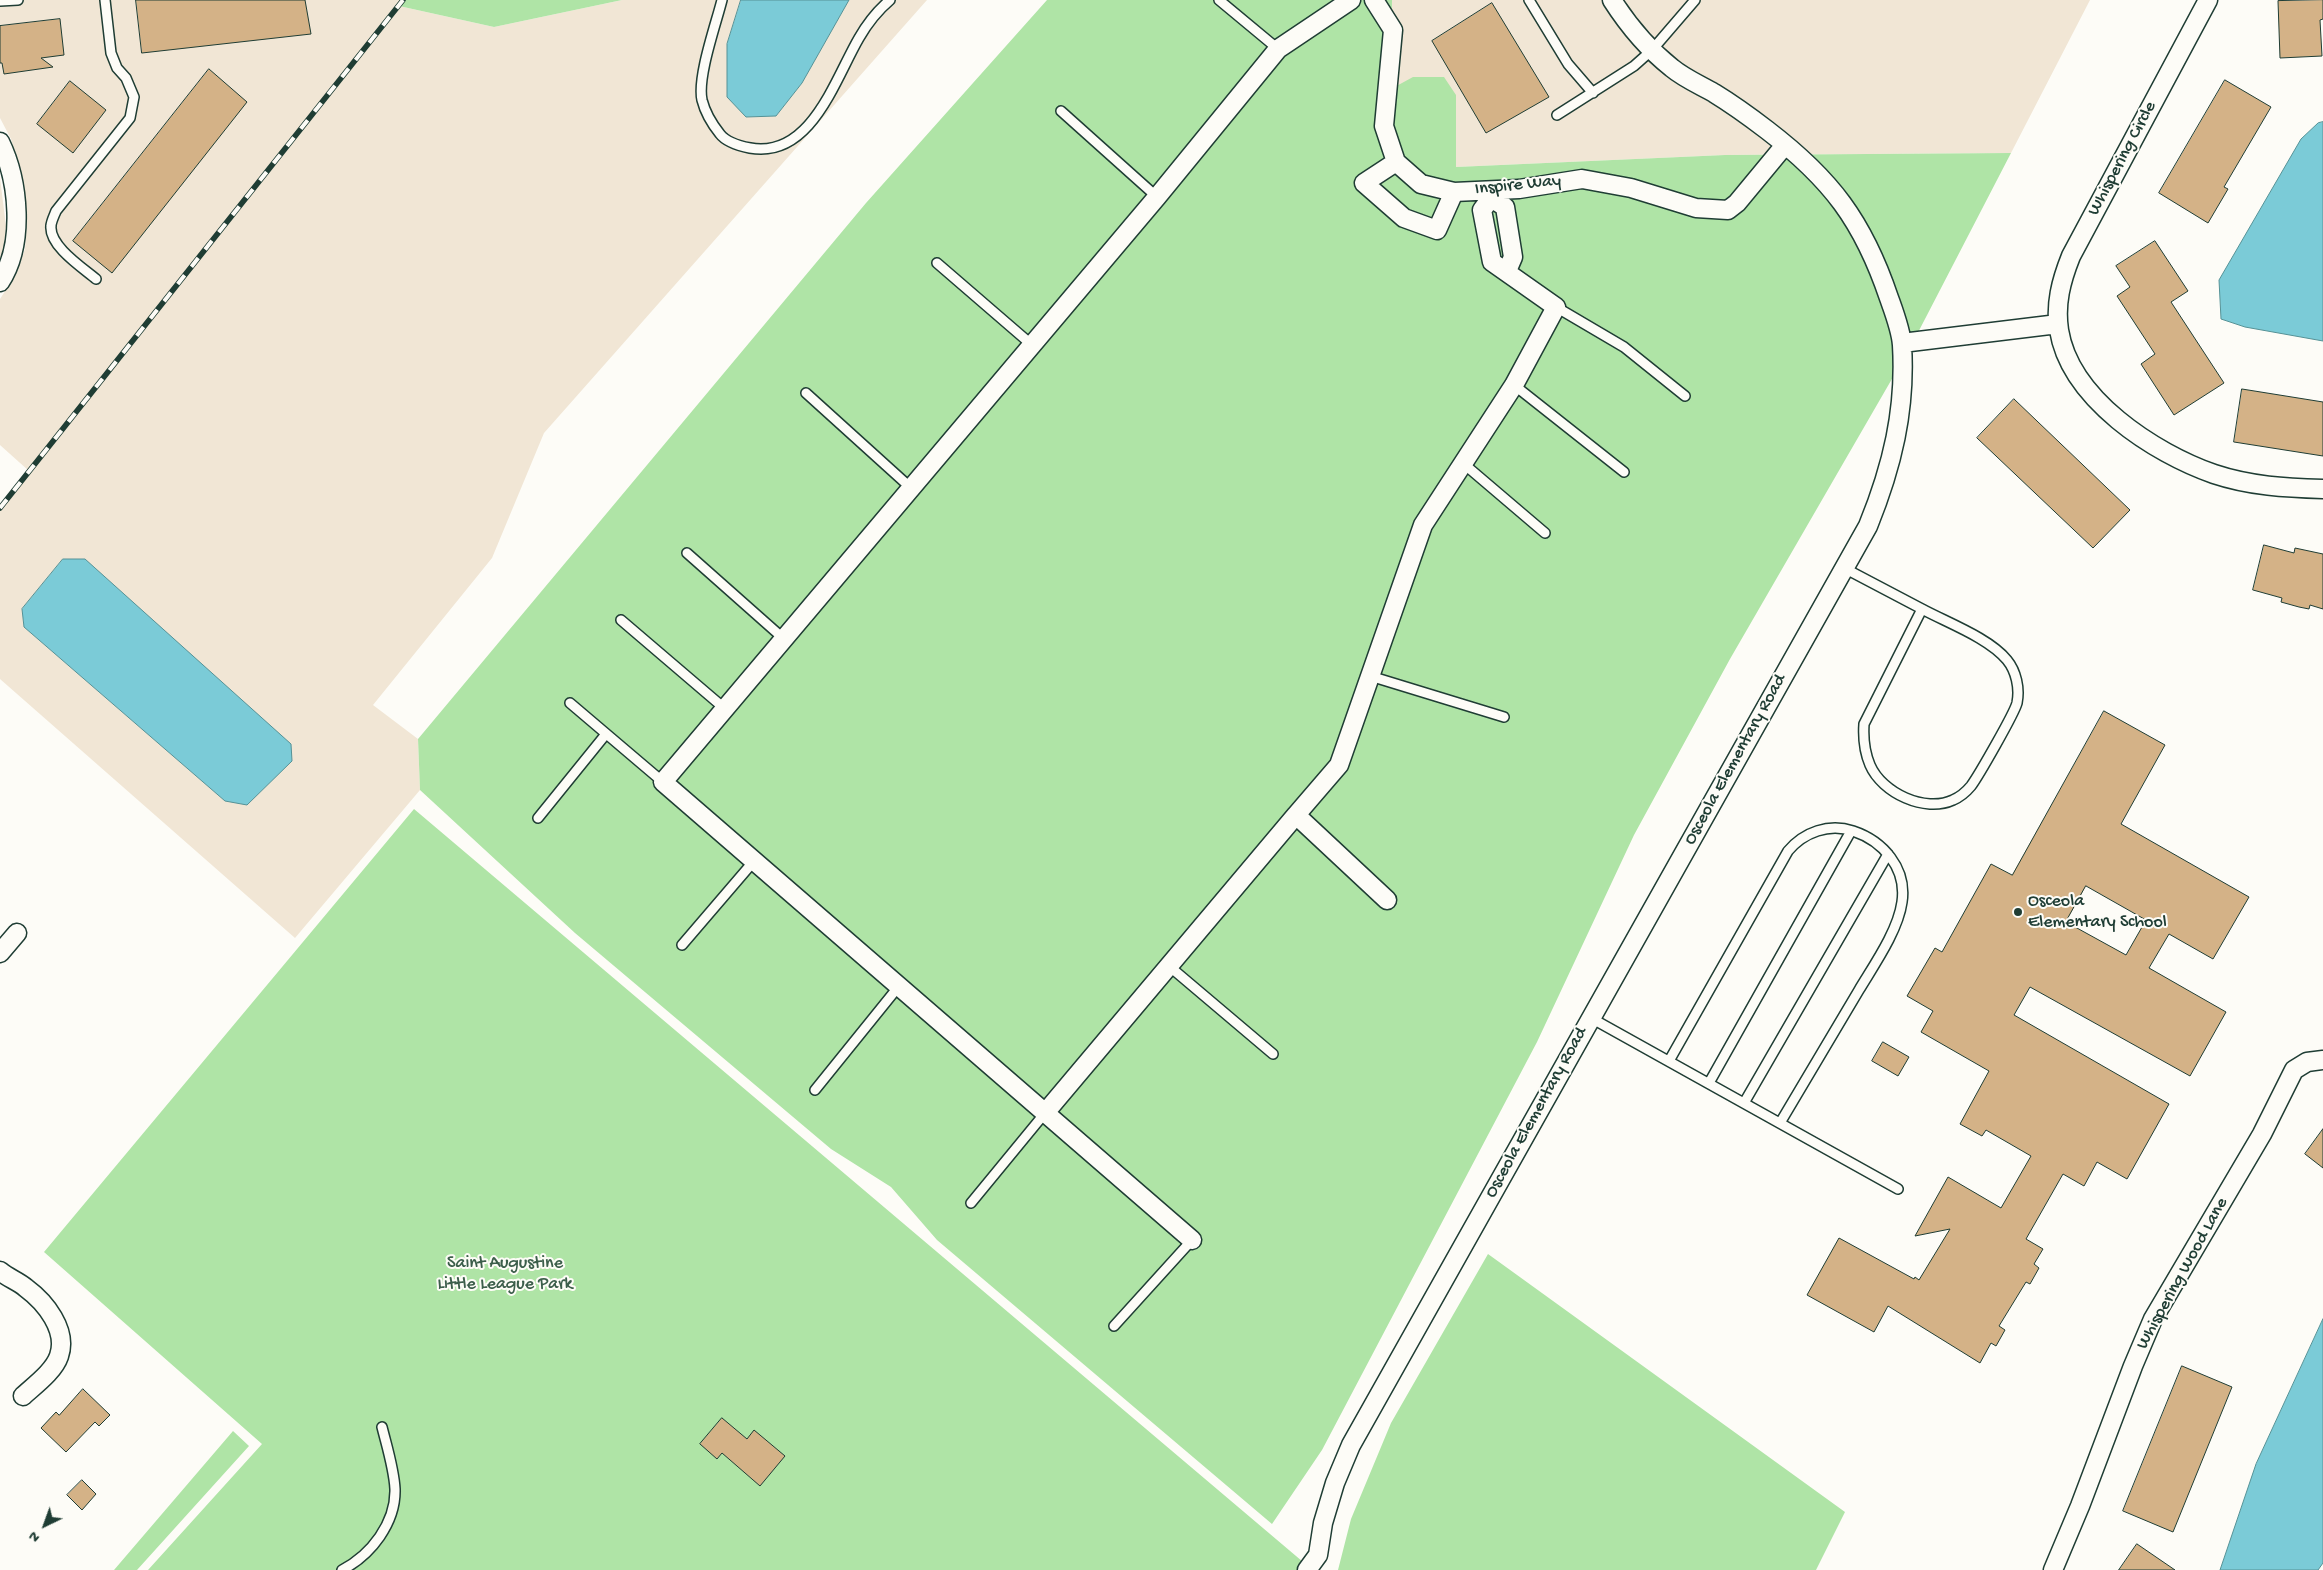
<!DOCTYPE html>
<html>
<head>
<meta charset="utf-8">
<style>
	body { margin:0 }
	#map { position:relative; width:2323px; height:1570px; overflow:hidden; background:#fdfcf7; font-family:"Gochi Hand",sans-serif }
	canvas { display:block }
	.north { position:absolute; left:20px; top:1500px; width:50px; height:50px; -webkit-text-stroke:4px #fdfcf7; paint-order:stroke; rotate:222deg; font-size:14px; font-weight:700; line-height:20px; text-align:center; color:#1f3d34 }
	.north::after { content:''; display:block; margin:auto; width:18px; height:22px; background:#1f3d34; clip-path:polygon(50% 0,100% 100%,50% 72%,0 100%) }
</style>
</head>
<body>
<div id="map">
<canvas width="2323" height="1570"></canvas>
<div class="north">N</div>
</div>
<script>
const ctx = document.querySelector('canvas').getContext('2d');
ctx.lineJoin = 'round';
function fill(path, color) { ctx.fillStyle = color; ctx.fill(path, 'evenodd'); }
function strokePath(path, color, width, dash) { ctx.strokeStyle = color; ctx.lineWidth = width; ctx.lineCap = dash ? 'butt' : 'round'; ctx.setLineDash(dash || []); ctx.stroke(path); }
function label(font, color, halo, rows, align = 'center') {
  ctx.font = font + ' "Gochi Hand",sans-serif'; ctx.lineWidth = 4; ctx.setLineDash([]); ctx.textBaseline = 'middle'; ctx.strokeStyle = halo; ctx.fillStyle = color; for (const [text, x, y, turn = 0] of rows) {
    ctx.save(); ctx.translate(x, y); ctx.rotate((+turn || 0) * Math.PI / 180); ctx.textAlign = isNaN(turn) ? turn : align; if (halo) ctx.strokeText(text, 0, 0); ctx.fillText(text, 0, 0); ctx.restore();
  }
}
fill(new Path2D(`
	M0 0H404L399 6 494 27 622 0H741L727 44 746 117 776 116 802 83 849 0H927L544 433 492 558 373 705 418 739 420 790 295 938 0 679V508L29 471 0 445V299L16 274 25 249 27 223 20 168 11 139 0 118ZM22 609 225 801 24 627Z
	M1392 0H2090L2011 153 1725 155 1456 167V95L1391 90Z
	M0 178 6 226 4 248 0 259Z`), '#f1e6d5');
fill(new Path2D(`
	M404 0H622L494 27 399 6Z
	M1047 0H1392L1391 89 1413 77H1444L1456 95V167L1725 155 2011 153 1911 346 1730 659 1634 835 1537 1042 1322 1450 1272 1524 937 1240 891 1187 831 1149 575 933 420 790 418 739 866 203Z
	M414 809 1309 1567 1307 1570H148L262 1444 44 1252Z
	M1488 1254 1845 1512 1816 1570H1338L1351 1519 1391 1423Z
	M233 1431 249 1446 137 1570H114Z`), '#afe4a6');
const water = new Path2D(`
	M741 0H849L802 83 776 116 746 117 727 97V44Z
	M2323 122V341L2245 327 2221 319 2219 280 2301 139 2318 123Z
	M63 559H85L291 744 292 761 247 805 225 801 24 627 22 609Z
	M2323 1319V1563L2318 1570H2220L2256 1464Z`);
fill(water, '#7bcbd7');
strokePath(water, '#569296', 1);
const building = new Path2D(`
	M136 0H305L311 34 142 53Z
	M2323 0V19L2320 20 2322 56 2280 58 2278 1Z
	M1492 3 1549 97 1486 133 1432 41Z
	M60 19 64 55 41 58 53 67 4 74 2 63H0V26Z
	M209 69 247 102 112 273 73 241Z
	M2225 80 2271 107 2224 187 2228 189 2208 223 2159 193Z
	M70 81 106 110 73 153 37 124Z
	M2155 241 2188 291 2171 302 2224 383 2174 415 2141 364 2155 354 2117 296 2130 287 2116 266Z
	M2242 389 2323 402V456L2234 442Z
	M2014 399 2130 510 2093 548 1977 438Z
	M2264 545 2294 553 2295 548 2323 554V609L2310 605 2309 609 2299 607 2281 602 2282 598 2253 590Z
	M2104 711 2165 745 2121 824 2249 897 2213 959 2169 934 2149 968 2226 1012 2190 1076 2030 987 2014 1015 2169 1104 2127 1179 2097 1162 2084 1186 2063 1174 2026 1239 2043 1249 2034 1264 2039 1268 2030 1284 2026 1282 1999 1326 2005 1330 1996 1346 1991 1343 1980 1363 1888 1306 1874 1332 1807 1295 1839 1238 1914 1279 1915 1277 1919 1280 1950 1229 1915 1236 1948 1177 2001 1208 2031 1156 1986 1130 1982 1136 1960 1124 1989 1071 1921 1032 1933 1011 1907 996 1935 948 1942 952 1991 864 2012 875ZM2086 886 2146 920 2126 955 2066 922Z
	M1883 1042 1909 1057 1898 1076 1872 1061Z
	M2323 1129V1168L2305 1154Z
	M2182 1366 2232 1387 2173 1532 2123 1511Z
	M83 1389 110 1415 99 1426 95 1422 66 1452 41 1428 56 1412 59 1415Z
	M722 1418 747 1439 754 1430 785 1456 760 1486 722 1453 717 1459 700 1444Z
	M82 1480 96 1494 82 1510 67 1495Z
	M2137 1544 2175 1570H2119Z`);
fill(building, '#d4b287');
strokePath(building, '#1f3d34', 1);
const service = new Path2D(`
	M722 0C716 24 697 77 702 100 705 112 712 124 720 134 726 142 740 146 750 148 811 159 835 79 859 38 867 24 877 11 890 0
	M1219 0 1278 49
	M1529 0 1568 64 1593 93
	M0 1 18 0
	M1061 111 1157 197
	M1557 115 1634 66 1652 50 1695 0
	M937 263 1032 345
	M96 279C83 268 49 246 51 226 51 222 54 216 56 211L130 118 134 97 126 78 117 68 111 53 105 0
	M1556 307 1624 347 1685 396
	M1514 385 1624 472
	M806 393 911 488
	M1464 464 1545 533
	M687 553 784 639
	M1844 568 1922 609
	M1922 609C1948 623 1989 638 2007 660 2016 671 2020 688 2017 703 2014 714 1979 775 1971 786 1966 792 1960 797 1953 800 1925 813 1882 793 1870 765 1864 751 1863 739 1864 724Z
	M621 620 724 708
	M1370 676 1504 717
	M570 703 663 782
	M538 818 606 734
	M682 945 754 861
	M1169 966 1273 1054
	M1591 1018 1898 1189
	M1669 1061 1788 851C1804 832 1829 823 1853 831 1883 841 1907 868 1902 902 1898 931 1874 965 1859 990 1833 1034 1806 1079 1780 1123
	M1709 1083 1851 831
	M815 1090 899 986
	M1744 1103 1888 854
	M971 1203 1045 1113
	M1114 1326 1192 1240
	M342 1570C371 1555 396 1523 395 1489 394 1469 387 1447 382 1427`);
const minor = new Path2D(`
	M1374 0 1393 30 1384 126 1396 162 1421 184 1454 192 1519 189 1582 179 1631 188 1696 208 1728 210 1737 203 1785 145
	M2208 0 2071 256C2061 281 2055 304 2059 330 2070 399 2154 453 2214 474 2250 486 2286 488 2323 489
	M0 142C19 181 25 244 0 282
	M1396 162 1364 183 1404 218 1437 230 1454 192
	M1491 198 1505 207 1513 257 1507 271
	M1902 343 2058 324
	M1296 815 1339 765 1423 525 1514 385 1556 307 1492 262 1482 210 1491 198 1490 191
	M0 953 17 933
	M1045 1113 1296 815 1387 900
	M1192 1240 663 782 1157 197 1278 49 1351 0
	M0 1271C8 1278 18 1281 26 1288 45 1302 68 1330 59 1356 54 1371 35 1385 23 1396
	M1307 1570 1318 1555 1323 1523 1335 1483 1351 1445 1868 526C1892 467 1906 410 1902 345 1901 330 1894 312 1889 298 1863 221 1831 179 1767 130 1750 117 1732 104 1714 93 1700 85 1684 78 1672 68 1648 49 1628 25 1612 0
	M2053 1570 2080 1506 2133 1366 2153 1319 2262 1134 2294 1070 2307 1062 2323 1060`);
strokePath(service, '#1f3d34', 12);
strokePath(minor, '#1f3d34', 21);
strokePath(service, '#fdfcf7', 9);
strokePath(minor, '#fdfcf7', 18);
const rail = new Path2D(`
	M0 508 403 0`);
strokePath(rail, '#1f3d34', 5.5);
strokePath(rail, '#fdfcf7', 4, [11]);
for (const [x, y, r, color] of [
	[2018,912,5,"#1f3d34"]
]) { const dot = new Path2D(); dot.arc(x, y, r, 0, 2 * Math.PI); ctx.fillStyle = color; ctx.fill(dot); strokePath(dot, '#fdfcf7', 2); }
label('18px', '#1f3d34', '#fdfcf7', [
	["Whispering Circle",2123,159,-62],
	["Inspire Way",1518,186,-6],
	["Osceola Elementary Road",1736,760,-61],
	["Osceola Elementary Road",1537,1113,-61],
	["Whispering Wood Lane",2183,1274,-61]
]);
label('18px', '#1f3d34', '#fdfcf7', [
	["Osceola",2028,902],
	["Elementary School",2028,923]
], 'left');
label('18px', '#3c5e4b', '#fdfcf7', [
	["Saint Augustine",505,1264],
	["Little League Park",505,1285]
]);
</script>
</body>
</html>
